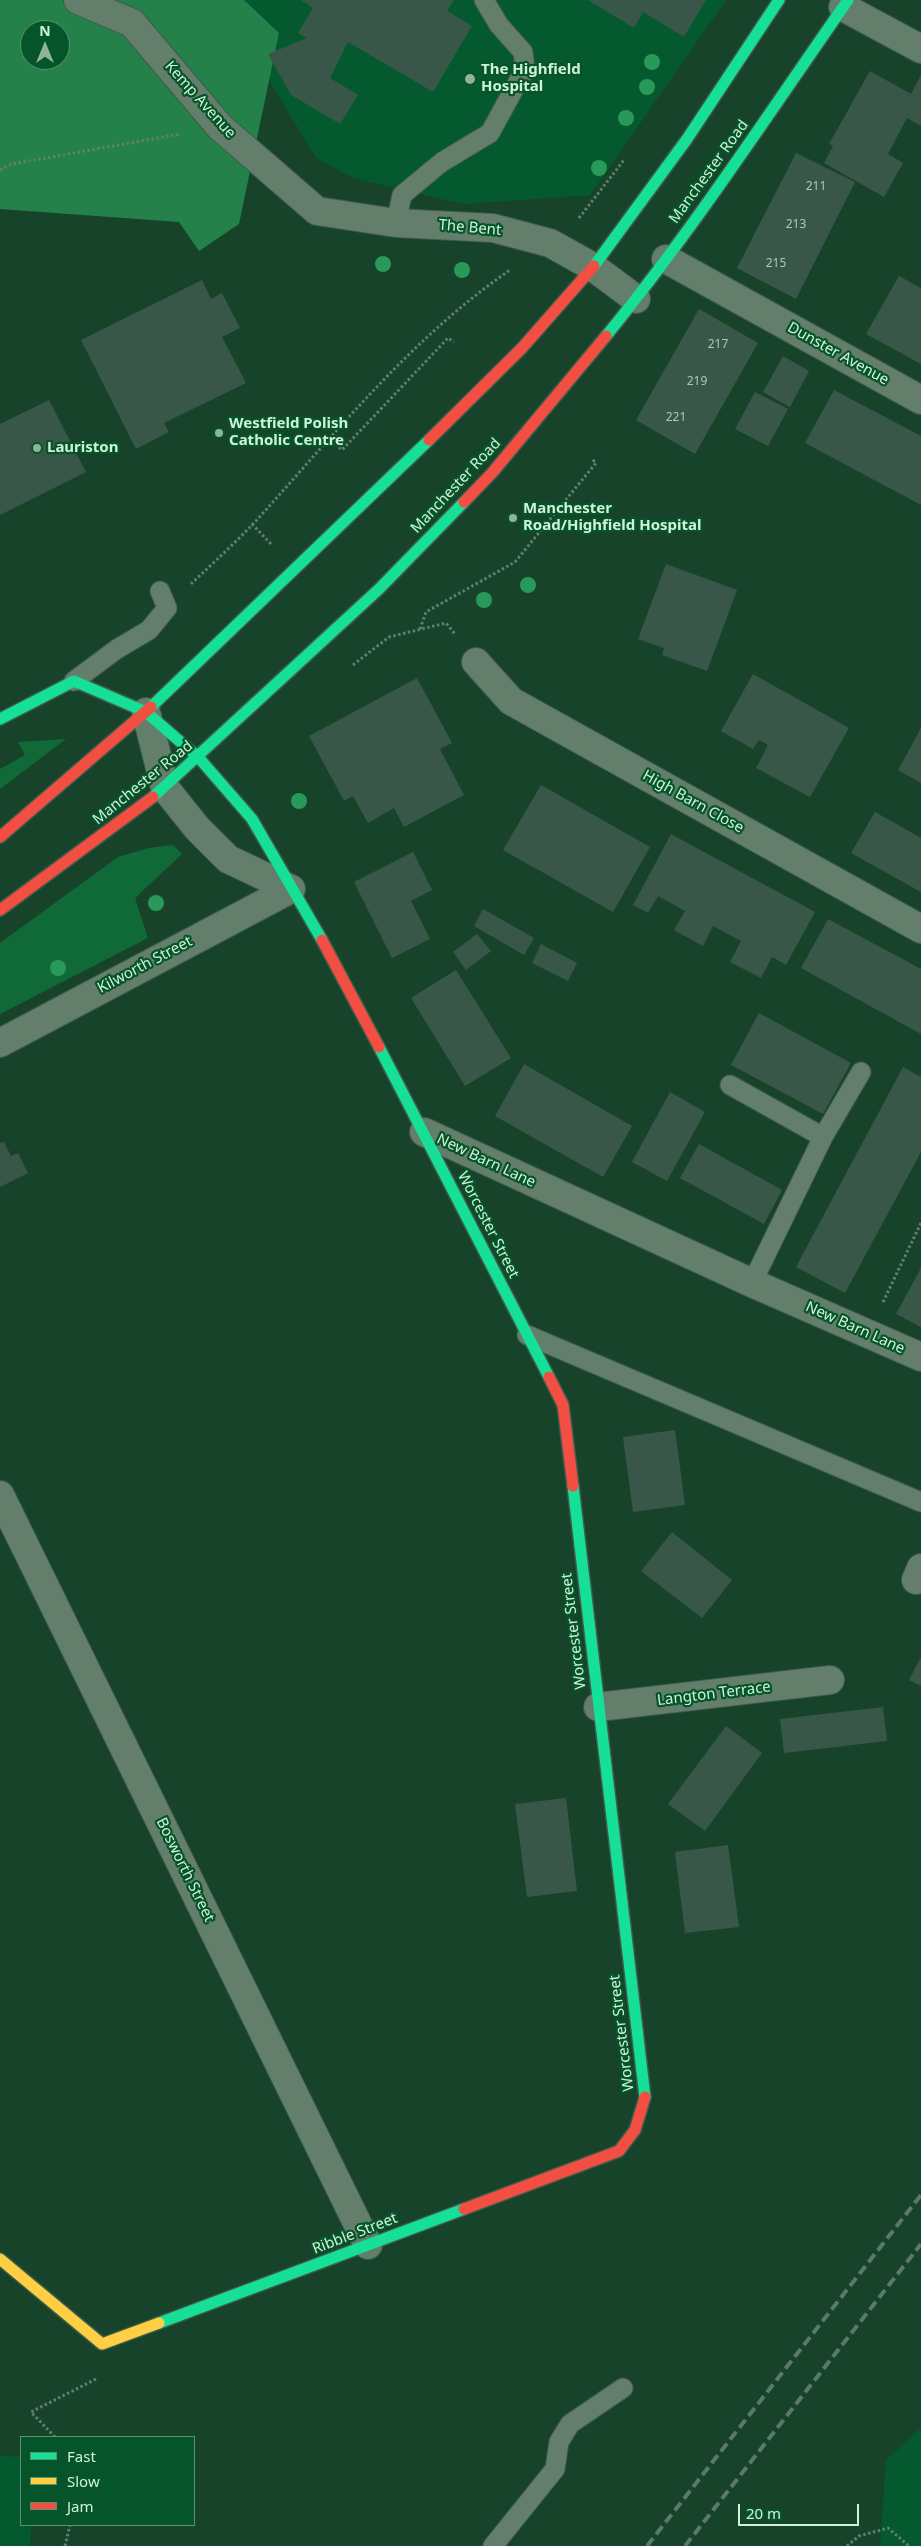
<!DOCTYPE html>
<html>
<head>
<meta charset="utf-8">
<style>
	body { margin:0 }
	#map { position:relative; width:921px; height:2546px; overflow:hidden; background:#18432b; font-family:"Noto Sans",sans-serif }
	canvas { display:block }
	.legend { position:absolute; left:20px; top:2436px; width:175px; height:90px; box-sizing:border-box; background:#06552a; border:1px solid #56936f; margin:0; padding:6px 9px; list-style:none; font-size:15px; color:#cff1d7 }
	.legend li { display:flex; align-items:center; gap:10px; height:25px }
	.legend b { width:25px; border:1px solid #56936f }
	.north { position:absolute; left:20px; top:20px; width:50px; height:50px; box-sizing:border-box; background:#06552a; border:1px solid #56936f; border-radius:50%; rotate:0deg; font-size:14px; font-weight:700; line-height:20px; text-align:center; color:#cff1d7 }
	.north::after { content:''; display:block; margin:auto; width:18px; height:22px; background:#8fb49b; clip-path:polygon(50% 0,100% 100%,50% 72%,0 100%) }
	.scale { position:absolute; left:738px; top:2504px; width:121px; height:22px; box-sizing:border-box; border:2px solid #cff1d7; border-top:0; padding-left:6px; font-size:15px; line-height:18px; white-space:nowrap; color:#cff1d7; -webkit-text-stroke:4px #06552a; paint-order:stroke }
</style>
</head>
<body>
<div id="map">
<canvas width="921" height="2546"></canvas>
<ul class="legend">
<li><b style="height:6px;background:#16e098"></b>Fast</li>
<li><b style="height:6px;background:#ffcf43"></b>Slow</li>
<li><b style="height:6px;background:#f24e42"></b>Jam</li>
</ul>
<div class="north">N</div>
<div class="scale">20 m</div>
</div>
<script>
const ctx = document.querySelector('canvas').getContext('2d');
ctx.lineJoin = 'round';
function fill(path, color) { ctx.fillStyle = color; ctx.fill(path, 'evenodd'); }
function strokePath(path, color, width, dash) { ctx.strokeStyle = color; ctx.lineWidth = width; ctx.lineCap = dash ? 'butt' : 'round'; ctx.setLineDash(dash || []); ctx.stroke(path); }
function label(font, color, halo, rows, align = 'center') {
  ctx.font = font + ' "Noto Sans",sans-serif'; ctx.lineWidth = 4.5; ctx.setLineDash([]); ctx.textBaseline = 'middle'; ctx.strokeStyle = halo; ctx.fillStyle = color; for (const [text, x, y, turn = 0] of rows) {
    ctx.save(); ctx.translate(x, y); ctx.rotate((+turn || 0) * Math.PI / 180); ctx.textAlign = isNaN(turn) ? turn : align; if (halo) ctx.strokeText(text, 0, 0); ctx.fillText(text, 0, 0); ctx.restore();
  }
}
fill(new Path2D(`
	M221 0H726L590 195 463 204 353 178 316 158Z
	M921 2428V2546H880L886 2460Z
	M0 2456 21 2457V2525H31L30 2546H0Z`), '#045a2e');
fill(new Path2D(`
	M66 739 0 789V769L25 755 18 742Z
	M173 845 182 854 135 898 148 938 0 1014V943L118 857 148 848Z`), '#0f6a38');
fill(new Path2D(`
	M0 0H244L279 33 239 224 199 251 179 222 0 209ZM30 30H60V60H30Z`), '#238149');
fill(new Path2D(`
	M301 0H454L447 11 472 26 433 92 348 42 330 78 358 95 340 124 291 95 268 54 307 38 298 33 313 8Z
	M588 0H706L684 37 643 12 634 28Z
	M870 71 911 94 921 75V126L907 118 888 154 903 163 884 197 824 163 833 146 829 144Z
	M796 153 855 182 796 299 737 268Z
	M899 276 921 288V364L866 334Z
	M202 280 211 299 222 293 240 328 222 337 246 383 164 423 169 432 136 449 81 340Z
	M699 309 758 343 695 454 636 420Z
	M783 356 809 371 790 407 763 392Z
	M834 390 921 436V505L805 443Z
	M755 392 788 409 768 446 735 429Z
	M49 400 86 472 0 515V424Z
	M666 564 737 590 707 671 662 655 664 648 638 639Z
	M753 674 849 728 810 797 756 768 768 745 759 740 753 749 721 731Z
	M417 678 452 743 440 749 464 795 404 827 394 808 368 823 353 796 344 801 309 736Z
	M921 728V783L898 770Z
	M541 785 650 847 613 912 503 850Z
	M875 812 921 838V892L851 853Z
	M671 834 815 912 786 965 772 957 761 978 730 962 741 941 713 926 703 946 674 930 685 911 658 896 648 913 633 905Z
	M413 852 432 890 411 901 430 939 392 958 354 882Z
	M483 909 534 938 524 955 474 926Z
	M828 919 921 969V1034L801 968Z
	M477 934 491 951 466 970 453 952Z
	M541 944 577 963 568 981 532 963Z
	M456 970 511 1058 465 1086 411 998Z
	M759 1013 851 1063 823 1114 731 1065Z
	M524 1064 632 1126 603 1177 495 1116Z
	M903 1067 921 1077V1152L845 1293 796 1267Z
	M670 1092 705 1112 667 1181 632 1162Z
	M4 1142 11 1156 18 1153 28 1173 0 1187V1143Z
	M699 1144 782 1190 764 1224 680 1178Z
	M921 1268V1327L896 1314Z
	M675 1430 685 1505 633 1512 623 1437Z
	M672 1532 732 1580 702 1618 641 1571Z
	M921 1657V1686L909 1680Z
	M883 1707 887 1741 784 1753 780 1719Z
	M726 1726 762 1753 705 1831 668 1804Z
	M566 1798 577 1891 527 1897 515 1804Z
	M728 1845 739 1927 685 1933 675 1852Z`), '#395748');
const lane = new Path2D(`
	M396 223 402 195 442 162 490 133 525 69 523 52 499 25 484 0
	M74 681 117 649 149 630 167 608 160 591
	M730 1085 823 1137
	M752 1283 823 1137 861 1072
	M527 1335 921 1502
	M493 2546 555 2469 559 2442 570 2424 623 2388`);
const street = new Path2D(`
	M78 0 132 23 220 127 317 211 396 223 493 228 550 243 593 267 636 299
	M843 7 921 49
	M666 259 921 400
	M476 662 511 701 921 929
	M146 712 165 788 197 828 228 859 291 889
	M0 1043 291 889
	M424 1132 752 1283 921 1357
	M0 1495 368 2245
	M916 1580 921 1568
	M598 1707 830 1680`);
const fast = new Path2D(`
	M594 266 687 139 779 0
	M606 336C693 230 769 113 848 0
	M151 707 429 440
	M0 719 74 681 146 712 199 758 252 819 322 940
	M153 797 379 589 464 502
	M379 1047 549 1377
	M573 1486 645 2097
	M159 2323 464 2209`);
const slow = new Path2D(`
	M0 2259 102 2344 159 2323`);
const jam = new Path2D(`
	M429 440 522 348 594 266
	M464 502 492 473 606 336
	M0 837 151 707
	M0 910 153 797
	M322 940 379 1047
	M549 1377 563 1405 573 1486
	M464 2209 619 2151 635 2130 645 2097`);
strokePath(lane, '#3e5c4a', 21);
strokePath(street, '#3e5c4a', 30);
strokePath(fast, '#3e5c4a', 14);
strokePath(slow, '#3e5c4a', 14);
strokePath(jam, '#3e5c4a', 14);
strokePath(new Path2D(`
	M0 170 12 164 180 134
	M579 218 624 160
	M328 437 342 450 448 338 454 342
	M252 524 271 544
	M191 584C212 564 234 544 254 523 334 435 411 338 510 270
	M420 629 426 612 515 562 596 463 591 458
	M353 665 389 637 446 623 455 634
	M883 1302 921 1223
	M55 2437 31 2412 96 2379
	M65 2546 70 2525
	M847 2546 859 2536 888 2528 909 2546`), '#647e6e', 3, [2.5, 2.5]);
strokePath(lane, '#647e6c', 19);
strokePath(street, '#647e6c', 28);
strokePath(fast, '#16e098', 11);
strokePath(slow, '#ffcf43', 11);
strokePath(jam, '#f24e42', 11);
strokePath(new Path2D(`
	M647 2546 921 2195
	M685 2546 921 2244`), '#5c7967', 4, [10, 5]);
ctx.fillStyle = '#289959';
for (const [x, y] of [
	[652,62],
	[647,87],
	[626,118],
	[599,168],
	[383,264],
	[462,270],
	[528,585],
	[484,600],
	[299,801],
	[156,903],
	[58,968]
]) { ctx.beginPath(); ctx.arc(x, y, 8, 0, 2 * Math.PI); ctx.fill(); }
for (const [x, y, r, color] of [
	[470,79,6,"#8fb49b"],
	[219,433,5,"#8fb49b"],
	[37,448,5,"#8fb49b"],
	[513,518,5,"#8fb49b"]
]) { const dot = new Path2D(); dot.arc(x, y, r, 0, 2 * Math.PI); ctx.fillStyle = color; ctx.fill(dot); strokePath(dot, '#06552a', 2); }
label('12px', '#aacab3', null, [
	["211",816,187],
	["213",796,225],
	["215",776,264],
	["217",718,345],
	["219",697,382],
	["221",676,418]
]);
label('bold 15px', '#cff1d7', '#06552a', [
	["The Highfield",481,70],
	["Hospital",481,87],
	["Westfield Polish",229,424],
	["Catholic Centre",229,441],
	["Lauriston",47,448],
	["Manchester",523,509],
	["Road/Highfield Hospital",523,526]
], 'left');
label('15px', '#cff1d7', '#06552a', [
	["Kemp Avenue",200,100,48],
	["Manchester Road",709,172,-54],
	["The Bent",470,228,5],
	["Dunster Avenue",838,354,29],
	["Manchester Road",456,486,-47],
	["Manchester Road",143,783,-39],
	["High Barn Close",693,802,29],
	["Kilworth Street",145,965,-28],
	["New Barn Lane",486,1161,25],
	["Worcester Street",488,1225,63],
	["New Barn Lane",855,1328,24],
	["Worcester Street",574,1631,-97],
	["Langton Terrace",714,1694,-7],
	["Bosworth Street",185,1870,64],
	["Worcester Street",622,2033,-97],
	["Ribble Street",355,2234,-21]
]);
</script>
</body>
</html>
